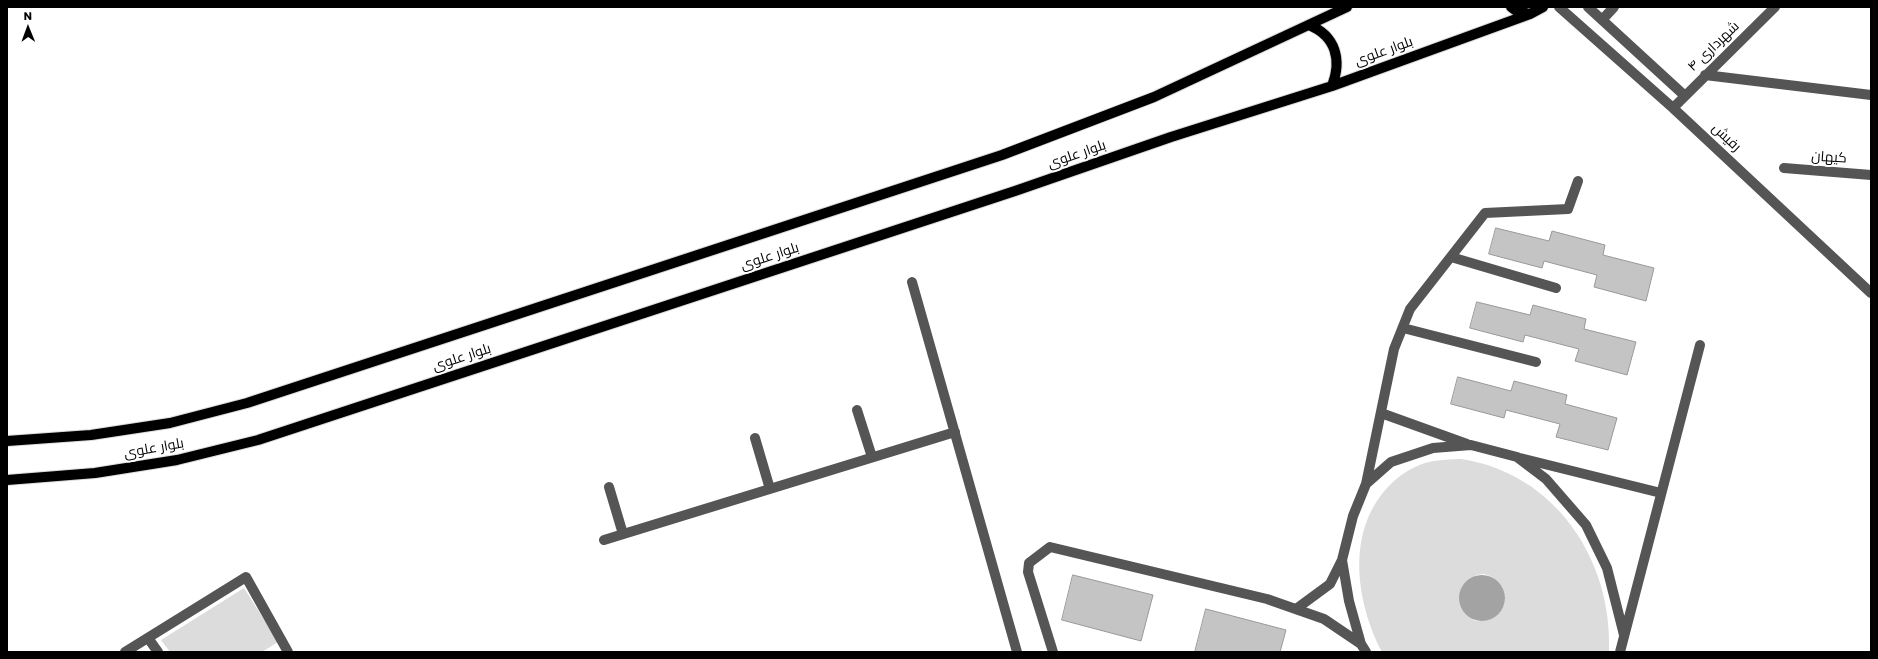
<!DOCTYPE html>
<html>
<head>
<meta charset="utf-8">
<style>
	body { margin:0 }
	#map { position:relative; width:1878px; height:659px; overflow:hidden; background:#fff; font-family:Poppins,sans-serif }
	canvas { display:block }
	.frame { position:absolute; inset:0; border:8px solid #000; pointer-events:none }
	.north { position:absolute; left:8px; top:8px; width:40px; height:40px; -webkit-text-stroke:3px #fff; paint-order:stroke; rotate:359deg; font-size:11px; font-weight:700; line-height:16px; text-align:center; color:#000 }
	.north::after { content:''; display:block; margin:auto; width:14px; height:18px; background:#000; clip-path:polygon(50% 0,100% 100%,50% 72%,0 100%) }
</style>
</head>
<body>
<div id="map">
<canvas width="1878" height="659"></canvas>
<div class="frame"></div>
<div class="north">N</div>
</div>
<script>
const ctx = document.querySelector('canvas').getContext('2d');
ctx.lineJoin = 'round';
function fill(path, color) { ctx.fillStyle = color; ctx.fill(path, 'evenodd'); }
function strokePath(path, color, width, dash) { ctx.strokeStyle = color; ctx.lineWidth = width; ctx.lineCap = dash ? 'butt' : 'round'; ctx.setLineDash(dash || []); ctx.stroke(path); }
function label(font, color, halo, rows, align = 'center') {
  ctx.font = font + ' Poppins,Cairo,sans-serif'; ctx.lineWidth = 4; ctx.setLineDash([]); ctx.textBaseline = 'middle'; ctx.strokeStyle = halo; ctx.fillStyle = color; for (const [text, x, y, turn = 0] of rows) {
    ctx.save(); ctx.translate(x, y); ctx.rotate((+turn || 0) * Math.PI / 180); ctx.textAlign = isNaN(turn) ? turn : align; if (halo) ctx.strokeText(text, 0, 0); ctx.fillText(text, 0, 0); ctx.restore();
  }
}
fill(new Path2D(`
	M1461 459C1555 473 1613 560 1609 652H1382C1356 602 1346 533 1387 488 1397 477 1410 468 1425 463 1436 460 1449 459 1461 459ZM1484 574C1519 583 1507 628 1473 620L1476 575Z
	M244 588 278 642 262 652H170L161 640Z`), '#dcdcdc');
fill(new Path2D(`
	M1459 598a23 23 0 1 1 46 0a23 23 0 1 1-46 0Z`), '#a3a3a3');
const building = new Path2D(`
	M1496 228 1549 241 1552 231 1605 245 1603 255 1654 268 1646 301 1594 287 1597 275 1544 261 1542 268 1489 254Z
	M1477 302 1530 315 1533 305 1586 319 1584 329 1636 342 1627 375 1575 361 1579 349 1525 335 1523 342 1470 328Z
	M1458 377 1511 391 1514 381 1567 395 1565 404 1617 418 1608 450 1556 437 1560 424 1506 410 1504 418 1451 404Z
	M1073 575 1153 595 1141 641 1062 620Z
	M1206 609 1286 630 1280 652H1195Z`);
fill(building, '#c4c4c4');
strokePath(building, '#999', 1);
const major = new Path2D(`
	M1511 7 1515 10 1530 14 1543 7
	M1309 25C1336 36 1342 60 1332 86
	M7 441 91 435 170 423 247 403 1002 155 1154 97 1347 7
	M7 480 95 473 177 460 258 440 1015 191 1171 137 1332 86 1530 14`);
strokePath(major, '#dbdbdb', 12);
strokePath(new Path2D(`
	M1559 7 1673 108 1871 293
	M1588 7 1685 96
	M1602 20 1614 7
	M1705 75 1871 95
	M1673 108 1775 7
	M1784 168 1871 175
	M1451 257 1556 288
	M912 282 1017 652
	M1403 328 1536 362
	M857 410 872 457
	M1381 413 1467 444
	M755 438 770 489
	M1520 458 1661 493
	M1366 484 1394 349 1410 309 1485 213 1568 209 1578 181
	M609 487 623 534
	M604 540 955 432
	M1296 609 1330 584 1342 560
	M148 638 158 652
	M1361 644 1349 601 1342 560 1353 516 1366 484 1391 462 1433 448 1471 445 1517 457 1546 479 1586 525 1607 568 1624 635
	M125 652 246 577 288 652
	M1053 652 1028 572 1029 563 1050 547 1267 599 1324 619 1361 644 1366 652
	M1620 652 1700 345`), '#555', 10);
strokePath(major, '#000', 10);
label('14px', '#000', '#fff', [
	["شهرداری ۴",1714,47,-44],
	["بلوار علوی",1384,52,-20],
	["رفیش",1726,138,43],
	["بلوار علوی",1077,155,-19],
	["کیهان",1829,158,4],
	["بلوار علوی",770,257,-18],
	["بلوار علوی",462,358,-18],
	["بلوار علوی",154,449,-10]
]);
</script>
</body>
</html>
